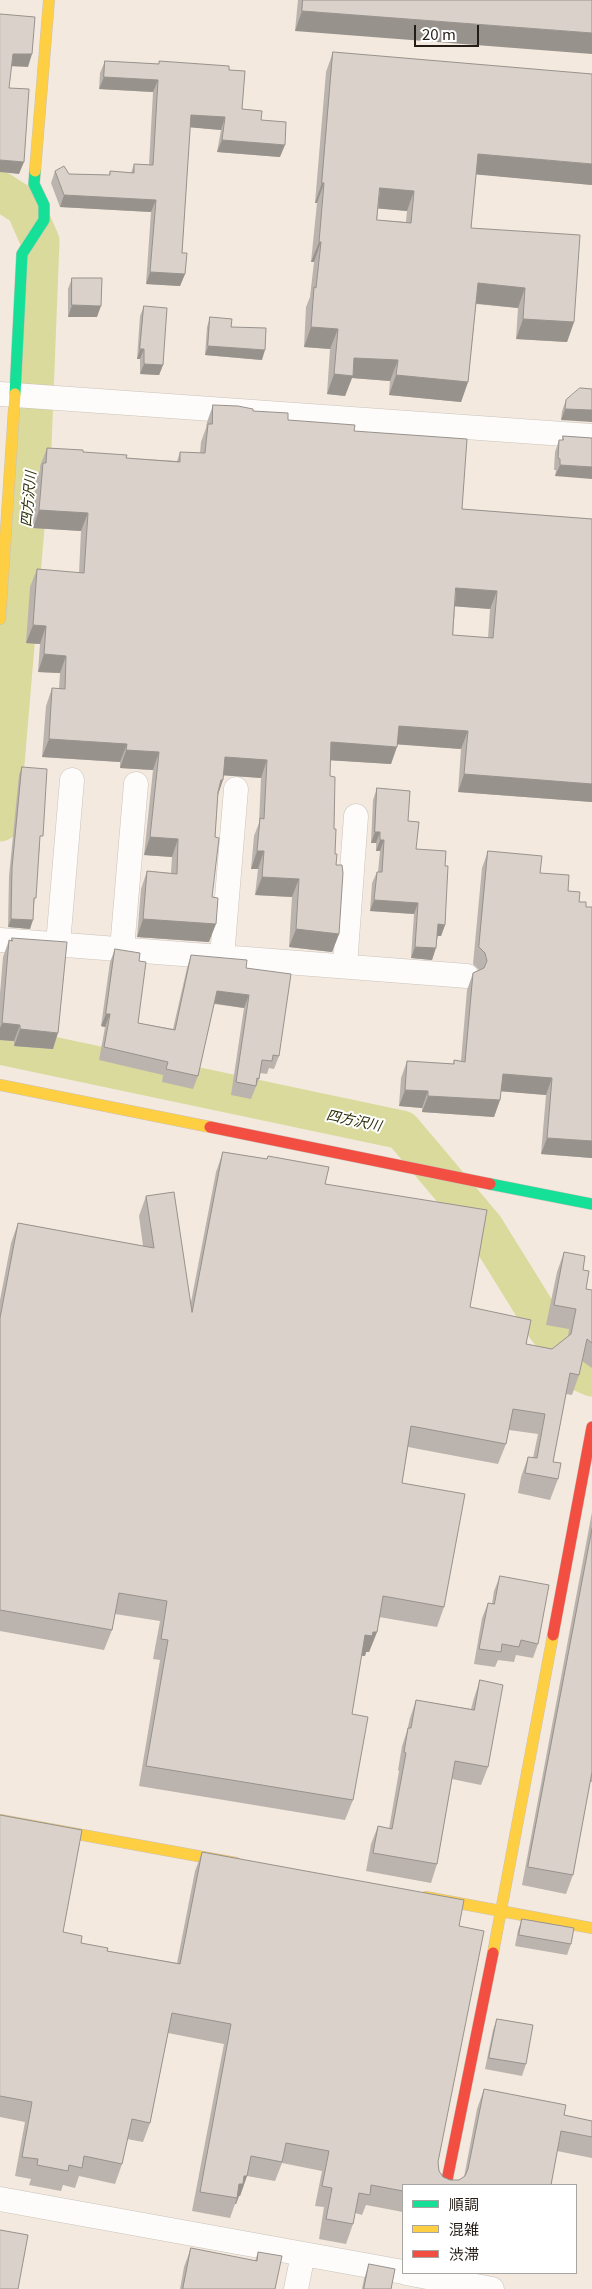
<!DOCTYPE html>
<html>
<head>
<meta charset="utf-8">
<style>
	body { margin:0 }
	#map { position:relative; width:592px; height:2289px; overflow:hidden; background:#f3e9de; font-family:Georgia,"Noto Sans JP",serif }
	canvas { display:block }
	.legend { position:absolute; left:402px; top:2184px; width:175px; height:90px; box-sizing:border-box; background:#fff; border:1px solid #a7a5a2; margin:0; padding:6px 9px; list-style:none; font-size:15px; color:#231d16 }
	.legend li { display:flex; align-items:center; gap:10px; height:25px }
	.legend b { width:25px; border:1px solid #a7a5a2 }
	.scale { position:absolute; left:414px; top:25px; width:65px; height:22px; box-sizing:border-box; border:2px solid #231d16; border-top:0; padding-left:6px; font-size:15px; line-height:18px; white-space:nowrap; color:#231d16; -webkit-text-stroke:4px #fff; paint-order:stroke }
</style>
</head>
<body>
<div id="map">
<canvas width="592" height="2289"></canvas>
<ul class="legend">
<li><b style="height:6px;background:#16e098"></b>順調</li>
<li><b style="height:6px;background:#ffcf43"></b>混雑</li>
<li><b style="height:6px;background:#f24e42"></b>渋滞</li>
</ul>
<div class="scale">20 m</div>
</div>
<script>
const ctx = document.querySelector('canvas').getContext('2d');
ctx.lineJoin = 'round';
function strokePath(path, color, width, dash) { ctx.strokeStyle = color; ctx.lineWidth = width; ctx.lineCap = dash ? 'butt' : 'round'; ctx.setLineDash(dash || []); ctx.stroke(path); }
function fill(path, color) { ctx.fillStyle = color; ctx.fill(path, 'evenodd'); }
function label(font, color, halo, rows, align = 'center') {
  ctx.font = font + ' Georgia,"Noto Sans JP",serif'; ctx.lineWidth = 4; ctx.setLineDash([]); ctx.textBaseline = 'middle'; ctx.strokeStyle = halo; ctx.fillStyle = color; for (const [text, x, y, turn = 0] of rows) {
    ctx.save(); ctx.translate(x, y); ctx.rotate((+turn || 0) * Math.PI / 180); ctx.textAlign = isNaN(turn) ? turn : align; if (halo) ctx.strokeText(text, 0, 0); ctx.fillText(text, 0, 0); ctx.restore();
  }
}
strokePath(new Path2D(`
	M0 191 25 207 40 241 32 445 0 822
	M0 1045 402 1130 484 1227 546 1327 581 1372 592 1377`), '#d9da9c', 39);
const street = new Path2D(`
	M0 394 592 436
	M0 940 467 976
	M58 944 72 780
	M122 949 136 784
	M222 957 236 789
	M345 966 356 816
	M0 2199 403 2272
	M406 2273 492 2289
	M296 2289 303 2254`);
const fast = new Path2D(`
	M15 394 22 254 44 220V205L34 184 35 171
	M490 1184 592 1204`);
const slow = new Path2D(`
	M35 171 49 0
	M0 619 15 394
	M0 1085 210 1127
	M0 1820 236 1863
	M426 1897 592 1928
	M493 1953 553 1635`);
const jam = new Path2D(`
	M210 1127 490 1184
	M553 1635 592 1427
	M446 2185 493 1953`);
strokePath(street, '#cac2ba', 25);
strokePath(fast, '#cac2ba', 12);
strokePath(slow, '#cac2ba', 12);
strokePath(jam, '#cac2ba', 12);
strokePath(street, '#fdfcfa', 24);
strokePath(fast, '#16e098', 11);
strokePath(slow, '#ffcf43', 11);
strokePath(jam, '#f24e42', 11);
fill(new Path2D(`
	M298 0H592L295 31Z
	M333 52 592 185 476 174 471 228 574 322 567 342 516 339 518 308 476 304 468 382 461 402 389 395 390 381 352 378 345 396 327 394 330 349 304 347 306 307 310 297 314 262H311L317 203H315L326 72ZM378 208 407 211 406 222 377 220Z
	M105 61 159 64V61L229 70 242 109 261 120 280 157 217 152 221 130 190 127 182 253 185 274 180 286 146 284 151 212 60 207 51 183 55 171 69 174 109 175 110 171 131 173 134 164 149 165 153 92 99 89 100 73Z
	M72 278 97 317H68V289Z
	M144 306 163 365 159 375 140 374V359H137L140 316Z
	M210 317 231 327 262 360 205 355 207 327Z
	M592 389 561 420 562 411 566 400Z
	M213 405 253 411 288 420 354 431 462 509 592 519V802L458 792 461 749 397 744 391 764 330 760V776L335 854 336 865 339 934 332 952 289 947 292 897 255 895 258 869H251L254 836 259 823 261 778 223 775 218 793 215 837 209 942 137 937 141 889 147 871 171 873 172 857 144 855 153 770 120 768V762L42 757 46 706 52 688 59 689 60 673 38 672 40 644 26 643 30 587 37 569 79 573 81 531 33 528 36 480 40 470V466L47 448 126 458 177 461 180 452 200 453 201 442 206 428 207 422ZM455 606 490 609 488 638 453 635Z
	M563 436 592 438 555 476 556 470H554L555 452 559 440H562Z
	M22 767 40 844 34 905 30 929 8 927 9 876 19 775Z
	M377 788 408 821 416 849 445 866V925L441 936H438L432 960 411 958 414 914 370 911 372 883 377 872H378L380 851H376V843H371L373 800Z
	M488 851 540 873 568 891 579 902 586 907 592 1158 541 1154 546 1095 501 1091 500 1100 494 1117 422 1112V1108L399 1106 401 1078 407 1061 453 1064 454 1060 461 1061 467 990 473 973 479 970 473 964 482 868Z
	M12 938 53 1049 14 1046V1041L0 1040V993L3 957 9 940H11Z
	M115 949 139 961 138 1023 173 1029 187 968 191 955 246 968 279 1056 274 1069 269 1068 267 1074 260 1073 259 1079 251 1099 231 1095 244 1008 214 1004 198 1076 193 1089 162 1082 163 1075 99 1060 105 1027 101 1026 110 962Z
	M223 1152 325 1184 470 1307 526 1344 552 1349 568 1337 569 1329 546 1325 557 1272 564 1252 583 1270 586 1289 592 1343V1368L582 1361 579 1375 572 1395 566 1394 553 1462 558 1479 550 1500 518 1493 521 1477 528 1457 533 1458 538 1434 509 1430 506 1444 498 1464 408 1447 402 1483 444 1607 437 1627 379 1617 377 1632 369 1652H366L365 1656H361L352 1714 353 1800 345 1820 139 1786 160 1660 153 1659 160 1621 115 1614 112 1630 104 1650 0 1631V1300L11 1243 18 1223 143 1246 139 1216 146 1196 191 1302 216 1172Z
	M592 1512V1782H590L573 1875 566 1894 522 1885Z
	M500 1576 538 1644 533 1658 516 1655 514 1662 498 1660 495 1667 474 1664 482 1618 488 1603 492 1604 494 1591Z
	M480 1680 488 1767 481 1785 452 1779 437 1864 431 1883 366 1871 371 1844 378 1826 389 1829 399 1771 398 1770 402 1746 407 1731 410 1718 416 1700 471 1709 474 1698Z
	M0 1815 63 1932 81 1943 107 1951 177 1963 195 1871 202 1852 459 1926 438 2162 439 2171 443 2177 450 2180H459L464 2177 477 2109 484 2089 564 2115 592 2121V2158L557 2151 551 2185H403V2212L366 2205 362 2215 355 2213 353 2224 346 2244 319 2239 324 2207 315 2206 322 2171 282 2163 275 2181 247 2176 240 2196H239L236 2204H235L230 2218 192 2211 224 2044 168 2033 150 2123 143 2142 127 2139 122 2164 115 2184 79 2176 75 2188 63 2185 61 2191 29 2185 31 2179 15 2176 25 2122 0 2117Z
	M522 1919 571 1944 567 1955 515 1946 518 1930Z
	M497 2019 526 2064 522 2076 485 2069 493 2030Z
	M191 2248 255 2261 258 2252 275 2289H180L184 2267Z
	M369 2264 391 2289H362L364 2279Z`), '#bbb4ae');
fill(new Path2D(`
	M302 11 592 33V54L295 31Z
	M13 54H32L28 67 8 66Z
	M104 77 158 80 153 92 99 89Z
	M191 115 225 117 221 130 186 127Z
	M222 140 285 145 280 157 217 152Z
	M478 154 592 164V185L471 174Z
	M0 160 24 162 19 174 0 172Z
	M322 183H324L317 203H315Z
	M380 188 414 191 407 211 372 208Z
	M64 195 156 200 151 212 60 207Z
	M319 242H321L314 262H311Z
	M150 272 185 274 180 286 146 284Z
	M478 283 525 288 518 308 471 303Z
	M72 305 101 306 97 317H68Z
	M523 319 574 322 567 342 516 339Z
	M311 327 338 329 330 349 304 347Z
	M208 346 265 350 262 360 205 355Z
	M140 349H144L140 359H137Z
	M354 358 398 360 390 381 352 378 345 396 327 394 334 374Z
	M144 364 163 365 159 375 140 374Z
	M396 375 468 382 461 402 389 395Z
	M565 409 592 410V422L561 420Z
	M560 465 592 467V479L555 476Z
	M39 510 88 513 81 531 33 528Z
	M456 588 497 591 490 609 450 606Z
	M33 625 46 626 40 644 26 643Z
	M44 654 66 656 60 673 38 672Z
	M399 726 468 731 461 749 392 744Z
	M49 739 127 744 120 762 42 757Z
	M331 742 397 747 391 764 325 760Z
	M126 750 159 752 153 770 120 768Z
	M225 757H244L267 760 261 778 218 775Z
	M464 774 592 784V802L458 792Z
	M221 780H223L217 798Z
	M375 832H380L376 843H371Z
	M150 837 178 839 172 857 144 855Z
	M380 840H384L380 851H376Z
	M257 851H264L258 869H251Z
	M262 877 299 879 292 897 255 895Z
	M374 900 418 903 414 914 370 911Z
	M11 919 33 920 30 929 8 927Z
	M143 919 216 924 209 942 137 937Z
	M438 924 445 925 441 936H434Z
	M296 929 339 934 332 952 289 947Z
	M415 947 436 948 432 960 411 958Z
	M217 991 249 995 244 1008 212 1003Z
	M106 1014H110L105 1027 101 1026Z
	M2 1023 20 1025 14 1041 0 1040V1028Z
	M20 1029 58 1033 53 1049 14 1046Z
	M503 1074 552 1078 546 1095 497 1091Z
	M405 1090 428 1091 422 1108 399 1106Z
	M428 1096 500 1100 494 1117 422 1112Z
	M547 1138 592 1141V1158L541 1154Z
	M373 1632H377L369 1652H366L365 1656 357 1655 365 1635Z
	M244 2176H247L240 2196H239L236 2204H235L237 2198 239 2184Z`), '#98928d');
const building = new Path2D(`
	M303 0H592V33L302 11Z
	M0 14 35 17 32 54H13L9 88 29 89 24 162 0 160Z
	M333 52 592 74V164L478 154 471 228 580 235 574 322 523 319 525 288 478 283 468 382 396 375 398 360 354 358 353 376 334 374 338 329 311 327 314 287 316 288 321 242H319L324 183H322ZM380 188 414 191 411 223 377 220Z
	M105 61 159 64V61L229 66V70L245 71 242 109 262 111 261 120 286 122 285 145 222 140 225 117 191 115 182 253H187L185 274 150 272 156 200 64 195 55 171 64 166 69 174 110 175V171L134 173V164L153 165 158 80 104 77Z
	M72 278H102L101 306 72 305Z
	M144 306 167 308 163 365 144 364V349H140Z
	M210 317 232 319 231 327 266 328 265 350 208 346Z
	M580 388 592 389V410L565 409 566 400Z
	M213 405 238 406 253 409V411L288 413V420L355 425 354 431 467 439 462 509 592 519V784L464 774 468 731 399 726 397 747 331 742 330 776 335 777 334 829H336L335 854H337L336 865H342L343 873 339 934 296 929 299 879 262 877 264 851H257L260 818 264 819 267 760 225 757 223 780H221L218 792 215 837 219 838 212 897 218 898 216 924 143 919 147 871 177 874 178 839 150 837 159 752 126 750 127 744 49 739 52 688 65 689 66 656 44 654 46 626 33 625 37 569 84 573 88 513 39 510 43 463H46L47 448 83 450V452L127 455 126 458 180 462V452L205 453 208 424H212ZM456 588 497 591 493 638 453 635Z
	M563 436 592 438V467L560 465V459L558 458 559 440H563Z
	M22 767 47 769 43 836H40L36 898H34L33 920 11 919 12 868Z
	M377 788 410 791 408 821 419 822 416 849 446 851 445 866H448L445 925 438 924 436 948 415 947 418 903 374 900 377 872H382L384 840H380V832H375Z
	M488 851 542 856 540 873 569 875 568 891 580 892 579 902H586V907H592V1141L547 1138 552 1078 503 1074 500 1100 428 1096V1091L405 1090 407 1061 454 1064V1060L465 1062 473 973 484 968 487 961 485 953 479 947Z
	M12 938 67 942 58 1033 20 1029V1025L2 1023 9 940 12 941Z
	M115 949 140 953 139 961 146 962 138 1023 175 1030 191 955 247 960 246 968 291 974 279 1056 273 1055 272 1061 262 1060 259 1079 257 1078 256 1086 236 1082 249 995 217 991 198 1076 166 1069 168 1062 104 1047 110 1014H106Z
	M223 1152 267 1159 268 1156 329 1167 325 1184 487 1210 470 1307 531 1320 526 1344 552 1349 571 1334 576 1309 554 1305 564 1252 585 1256 583 1270 589 1271 586 1289 592 1290V1343L587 1339 579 1375 570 1373 553 1462 561 1463 558 1479 525 1473 528 1457 537 1458 545 1414 513 1409 506 1444 411 1426 402 1483 465 1494 444 1607 383 1596 377 1632H373L372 1636 365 1635 352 1714 368 1717 353 1800 146 1766 168 1640 161 1639 167 1601 119 1593 112 1630 0 1610V1318L18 1223 154 1248 146 1196 174 1192 192 1312Z
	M592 1529V1772L573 1875 528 1867Z
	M500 1576 549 1585 538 1644 521 1640 519 1647 502 1644 501 1652 479 1649 488 1603 494 1604Z
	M480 1680 503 1685 488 1767 455 1761 437 1864 373 1853 378 1826 392 1829 406 1753 404 1752 408 1728H411L416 1700 474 1710Z
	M0 1815 82 1830 63 1932 82 1936 81 1943 108 1948 107 1951 180 1964 202 1852 464 1900 459 1926 484 1931 438 2162 439 2171 443 2177 450 2180H459L465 2176 468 2169 484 2089 566 2105 564 2115 592 2121V2137L561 2131 551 2185H403V2191L371 2185 370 2195 359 2193 353 2224 326 2219 332 2188 322 2186 329 2151 286 2143 282 2162 251 2156 247 2176H244L243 2184H239L237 2198 200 2192 231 2024 172 2013 150 2123 132 2119 122 2164 84 2156 82 2168 69 2165 68 2171 37 2165 38 2159 22 2157 32 2102 0 2096Z
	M522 1919 574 1928 571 1944 519 1935Z
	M497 2019 533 2025 526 2064 489 2058Z
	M0 2230 28 2235 18 2289H0Z
	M191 2248 257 2261 258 2252 282 2256 275 2289H183Z
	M369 2264 395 2269 391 2289H364Z`);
fill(building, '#d9d1ca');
strokePath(building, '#98928d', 1);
label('italic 14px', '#2c2e08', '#fff', [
	["四方沢川",28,499,-85],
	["四方沢川",354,1120,12]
]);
</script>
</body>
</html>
